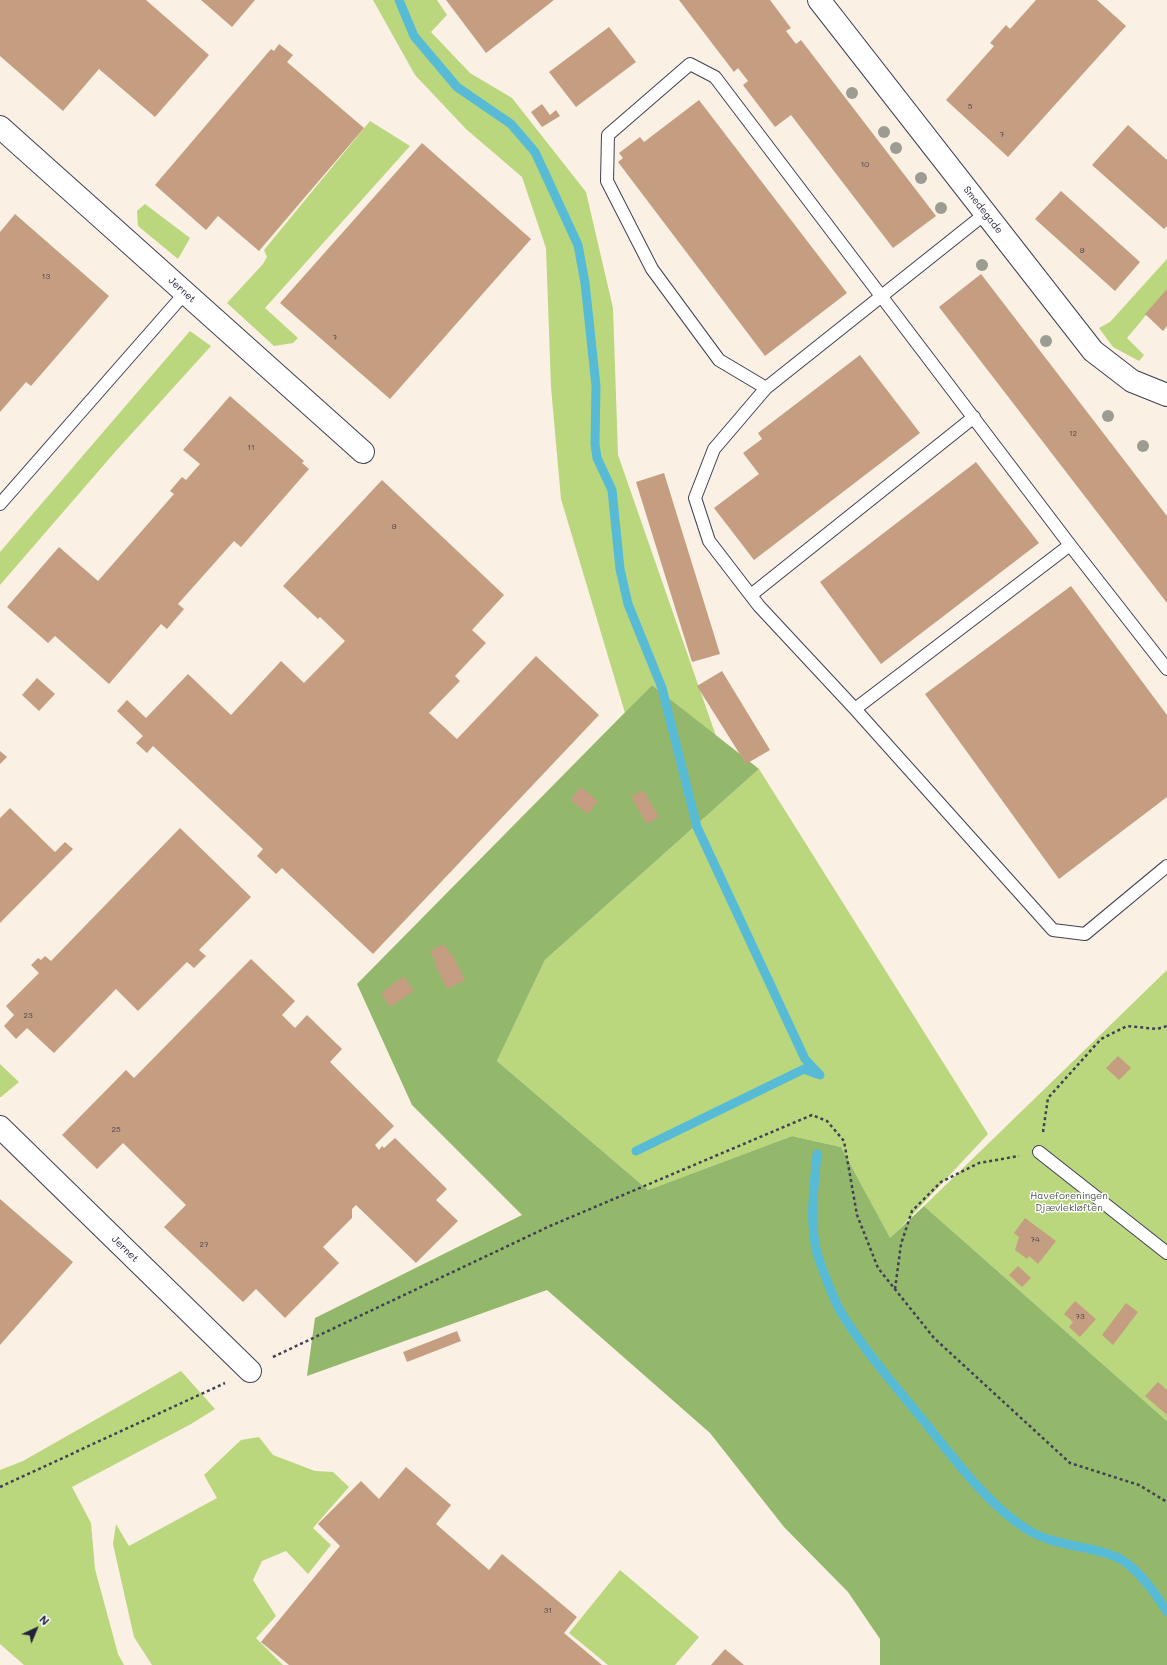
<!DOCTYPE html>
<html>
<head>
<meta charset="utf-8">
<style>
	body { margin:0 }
	#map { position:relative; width:1167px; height:1665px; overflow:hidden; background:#faf0e3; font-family:Mali,sans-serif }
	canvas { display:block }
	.north { position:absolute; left:16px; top:1609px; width:40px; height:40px; -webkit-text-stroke:3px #fff; paint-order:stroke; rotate:44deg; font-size:11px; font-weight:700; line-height:16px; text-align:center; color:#22223b }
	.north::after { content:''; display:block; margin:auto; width:14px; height:18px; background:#22223b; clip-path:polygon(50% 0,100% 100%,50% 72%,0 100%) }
</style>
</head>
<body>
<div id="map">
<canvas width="1167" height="1665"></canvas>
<div class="north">N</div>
</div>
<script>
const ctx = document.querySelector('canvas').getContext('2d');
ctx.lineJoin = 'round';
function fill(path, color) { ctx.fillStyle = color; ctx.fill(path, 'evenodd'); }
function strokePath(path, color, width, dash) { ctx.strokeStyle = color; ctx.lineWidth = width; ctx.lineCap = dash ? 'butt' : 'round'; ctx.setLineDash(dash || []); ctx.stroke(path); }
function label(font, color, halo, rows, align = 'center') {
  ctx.font = font + ' Mali,sans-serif'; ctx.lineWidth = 3; ctx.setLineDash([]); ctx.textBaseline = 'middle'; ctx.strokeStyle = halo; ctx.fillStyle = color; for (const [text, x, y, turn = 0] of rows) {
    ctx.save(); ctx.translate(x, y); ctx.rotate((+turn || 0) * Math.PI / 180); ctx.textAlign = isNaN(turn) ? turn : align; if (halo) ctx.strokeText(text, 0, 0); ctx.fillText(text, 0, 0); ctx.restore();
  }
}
fill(new Path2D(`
	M373 0H437L447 15 431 32 470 73 512 98 586 192 613 308 618 455 716 736 652 685 625 713 561 499 551 387 546 248 522 177 466 129 415 75Z
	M370 121 410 146 265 308 298 338 293 343 274 346 227 303 263 264 267 257 264 250Z
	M145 204 190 238 178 259 138 226 137 211Z
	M1167 259V290L1127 338 1144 355 1139 361 1113 347 1099 328 1110 322Z
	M190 331 211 346 115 452 0 585V552Z
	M759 769 988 1134 890 1239 841 1147 792 1136 648 1190 497 1061 545 960Z
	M1167 970V1421L924 1206Z
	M0 1064 19 1082 1 1097H0Z
	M181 1371 215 1409 191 1424 72 1487 91 1523 95 1569 118 1654 124 1665H24L0 1644V1470L23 1461Z
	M259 1437 273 1455 315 1471 333 1472 349 1487 313 1528 331 1545 308 1574 286 1551 262 1561 253 1580 276 1616 256 1638 283 1665H152L134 1637 113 1544 116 1524 129 1546 217 1498 204 1475 241 1440Z
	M620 1570 699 1637 675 1665H608L569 1633Z`), '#bad77d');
fill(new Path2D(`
	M652 685 759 769 545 960 497 1061 648 1190 792 1136 841 1147 890 1238 924 1206 1167 1421V1665H880V1639L848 1592 784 1527 710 1433 547 1290 307 1376 315 1318 522 1215 412 1105 357 984Z`), '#93b86c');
strokePath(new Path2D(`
	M399 0 414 36 457 87 511 124 535 152 578 245 585 283 596 386 595 444 597 458 612 490 620 569 628 604 662 688 697 827 805 1059 820 1075
	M636 1151 804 1069 817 1074
	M817 1154C814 1187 809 1221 817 1253 821 1266 835 1303 842 1314 865 1351 895 1386 923 1420 953 1457 987 1505 1028 1530 1054 1546 1086 1545 1114 1556 1135 1564 1156 1594 1167 1612`), '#58bbd6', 9);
fill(new Path2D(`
	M0 0H146L209 55 155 117 99 69 63 111 0 56Z
	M201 0H255L232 27Z
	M446 0H554L486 53Z
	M679 0H770L791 28 786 31 796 44 801 40 936 216 893 248 791 115 775 127 743 85 748 81 738 68 734 72Z
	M1036 0H1097L1126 26 1008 157 946 100 994 46 990 43 1006 25 1010 29Z
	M609 27 636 62 576 107 549 72Z
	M279 44 293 55 287 62 364 128 259 251 218 216 206 230 155 185 271 49 274 51Z
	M699 100 847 293 765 356 618 162 623 158 619 153 640 137 644 142Z
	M542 104 550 115 556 110 560 116 542 127 531 112Z
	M1128 125 1167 160V226L1164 229 1092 165Z
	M422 143 531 239 390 399 280 303Z
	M1061 191 1140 262 1115 291 1035 219Z
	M15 214 109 296 31 386 26 382 0 412V232Z
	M981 274 1167 516V603L939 307Z
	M1167 289V326L1163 331 1145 314Z
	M860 355 920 433 754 560 714 508 759 474 743 453 762 439 758 433Z
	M230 396 304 461 302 463 309 469 241 547 234 541 178 604 184 609 167 629 161 624 109 684 55 636 48 643 7 607 59 547 98 581 174 494 170 491 182 477 186 480 200 464 183 450Z
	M976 462 1039 543 881 664 820 582Z
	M664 473 720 654 692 662 636 482Z
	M382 480 504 595 472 630 486 643 455 676 460 681 429 713 457 739 536 656 599 715 373 954 282 868 276 874 257 856 263 849 153 746 147 753 136 743 143 736 117 711 127 700 146 718 188 674 231 715 281 661 304 683 345 641 320 617 318 619 283 586Z
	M1071 586 1167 715V797L1059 879 925 694Z
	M722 671 770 750 746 764 697 686Z
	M37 678 55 694 39 711 22 695Z
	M0 751 7 757 0 764Z
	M581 787 598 801 588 814 570 800Z
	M643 790 659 817 647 824 631 797Z
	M10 808 55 852 65 842 73 849 0 923V818Z
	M180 828 251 897 199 950 206 956 194 968 187 962 138 1011 116 989 54 1053 27 1028 16 1039 4 1026 14 1015 6 1006 39 973 31 965 38 958 41 960 45 956 51 961Z
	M444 944 450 954H452L465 980 447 989 434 963 436 962 430 951Z
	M251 959 295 1001 282 1015 295 1028 307 1015 342 1049 330 1062 394 1126 375 1145 379 1150 382 1146 384 1148 395 1138 447 1189 436 1200 458 1221 416 1263 356 1205 352 1209V1218L323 1247 339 1263 285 1318 256 1289 243 1302 164 1227 186 1205 123 1143 97 1169 62 1135 126 1070 134 1078Z
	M404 976 414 991 390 1007 381 993Z
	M1118 1056 1131 1068 1119 1080 1106 1068Z
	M0 1199 73 1262 0 1345Z
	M1025 1218 1056 1241 1038 1264 1029 1256 1027 1259 1015 1250 1019 1237 1014 1233Z
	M1018 1266 1031 1278 1022 1287 1009 1275Z
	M1075 1301 1096 1319 1080 1337 1069 1327 1073 1322 1064 1314Z
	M1126 1303 1138 1312 1113 1345 1102 1335Z
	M457 1331 461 1341 407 1362 403 1352Z
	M1158 1382 1167 1390V1415L1145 1396Z
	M406 1467 451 1505 436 1524 489 1570 502 1554 577 1617 564 1633 602 1665H289L261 1642 340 1546 318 1524 361 1481 379 1499Z
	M725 1649 744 1665H711Z`), '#c59e82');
const service = new Path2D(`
	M986 213 766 388 714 449 695 498 709 541 759 606 855 709 1053 930 1085 934 1167 866
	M766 388 719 360 652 269 607 181 608 135 690 64 715 77 1070 545 1167 669
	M0 504 185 293
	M751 595 974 417
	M855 709 1070 545
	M1039 1152 1167 1253`);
const minor = new Path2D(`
	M819 0 1093 351 1132 381 1167 395
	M0 127 363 452
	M0 1127 250 1371`);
strokePath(service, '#424154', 14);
strokePath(minor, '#424154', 24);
strokePath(new Path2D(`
	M1043 1132 1048 1098 1101 1039 1127 1026 1157 1029 1167 1026
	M895 1289 901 1244 912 1211 941 1182 979 1163 1019 1156
	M273 1357 550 1226 812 1115 827 1121 844 1141 857 1215 878 1268 934 1338 1070 1463 1139 1485 1167 1502
	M0 1487 225 1383`), '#424154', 2.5, [3, 3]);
strokePath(service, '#fff', 12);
strokePath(minor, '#fff', 22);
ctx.fillStyle = '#9c9c92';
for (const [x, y] of [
	[852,93],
	[884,132],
	[896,148],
	[921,178],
	[941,208],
	[982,265],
	[1046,341],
	[1108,416],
	[1143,446]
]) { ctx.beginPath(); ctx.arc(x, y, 6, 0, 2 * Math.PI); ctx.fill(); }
label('8px', '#4b414d', null, [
	["5",970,107],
	["7",1002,135],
	["10",865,165],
	["9",1082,251],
	["13",46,277],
	["7",335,338],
	["12",1073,434],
	["11",251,448],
	["9",394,527],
	["23",28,1016],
	["25",116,1130],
	["74",1035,1240],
	["27",204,1245],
	["73",1080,1317],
	["31",548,1611]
]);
label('10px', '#22223b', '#fff', [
	["Smedegade",983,210,52],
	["Jernet",182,290,42],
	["Jernet",125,1249,44]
]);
label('10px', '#50584f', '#fff', [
	["Haveforeningen",1069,1196],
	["Djævlekløften",1069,1208]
]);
</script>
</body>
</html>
